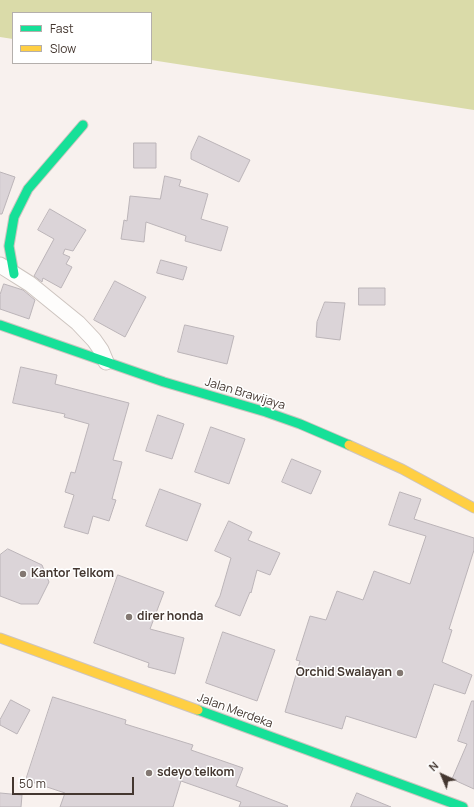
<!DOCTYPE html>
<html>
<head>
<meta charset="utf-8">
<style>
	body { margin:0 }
	#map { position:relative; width:474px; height:807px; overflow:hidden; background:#f8f1ee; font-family:Manrope,sans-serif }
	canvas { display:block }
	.legend { position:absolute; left:12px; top:12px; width:140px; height:52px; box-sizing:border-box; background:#fff; border:1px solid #b4afac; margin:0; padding:5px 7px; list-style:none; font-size:12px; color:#443730 }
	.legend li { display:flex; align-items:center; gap:8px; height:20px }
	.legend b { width:20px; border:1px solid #b4afac }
	.north { position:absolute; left:422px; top:755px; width:40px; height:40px; -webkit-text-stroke:3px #fff; paint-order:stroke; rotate:316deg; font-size:11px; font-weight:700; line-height:16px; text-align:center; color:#443730 }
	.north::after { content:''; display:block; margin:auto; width:14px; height:18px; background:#443730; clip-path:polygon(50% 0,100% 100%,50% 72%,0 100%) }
	.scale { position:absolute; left:12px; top:777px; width:122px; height:18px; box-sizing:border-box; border:2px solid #443730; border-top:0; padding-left:5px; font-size:12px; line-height:14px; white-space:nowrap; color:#443730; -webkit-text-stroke:3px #fff; paint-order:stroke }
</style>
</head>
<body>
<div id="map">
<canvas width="474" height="807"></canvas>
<ul class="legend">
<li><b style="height:5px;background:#16e098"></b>Fast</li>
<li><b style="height:5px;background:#ffcf43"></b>Slow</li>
</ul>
<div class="north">N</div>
<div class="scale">50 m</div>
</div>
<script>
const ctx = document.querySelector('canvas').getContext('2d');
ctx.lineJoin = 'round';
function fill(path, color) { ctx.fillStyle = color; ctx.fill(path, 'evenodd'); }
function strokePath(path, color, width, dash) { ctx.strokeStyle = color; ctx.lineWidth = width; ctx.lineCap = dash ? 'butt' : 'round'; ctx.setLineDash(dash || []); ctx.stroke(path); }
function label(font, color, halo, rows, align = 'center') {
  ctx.font = font + ' Manrope,sans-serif'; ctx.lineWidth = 3; ctx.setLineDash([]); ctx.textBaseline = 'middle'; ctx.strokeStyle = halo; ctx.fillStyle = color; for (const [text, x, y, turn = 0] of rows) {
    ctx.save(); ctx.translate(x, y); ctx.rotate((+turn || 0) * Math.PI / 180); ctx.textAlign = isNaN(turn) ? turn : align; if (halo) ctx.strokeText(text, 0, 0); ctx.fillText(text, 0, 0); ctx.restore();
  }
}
fill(new Path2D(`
	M0 0H474V110L151 60V13H13V39L0 37Z`), '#dadba9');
const building = new Path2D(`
	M199 136 250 160 239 182 191 159V153Z
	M134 143H156V168H134Z
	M0 172 15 177 2 214H0Z
	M165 176 181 180 179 186 208 194 201 219 228 227 221 251 185 241 186 236 146 222 144 242 121 239 124 220 127 221 130 196 160 199Z
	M50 209 86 230 73 251 65 249 63 254 70 257 66 264 72 267 61 288 43 278 42 282 34 276 54 239 38 230Z
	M161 260 187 267 183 280 157 273Z
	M115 281 146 297 125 337 94 320Z
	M4 284 23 290 35 300 29 319 0 309V295Z
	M359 288H385V305H359Z
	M325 302 345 303 340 340 316 337 317 322Z
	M185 325 234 336 227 364 178 352Z
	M21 367 57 375 55 384 129 403 113 460 122 462 112 499 116 500 109 521 93 516 88 534 64 527 74 495 65 492 71 472 75 473 89 424 64 417 65 414 13 403Z
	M158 415 184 424 172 459 146 451Z
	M211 427 245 439 229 484 195 472Z
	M292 459 321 471 311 494 282 482Z
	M160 489 201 504 187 541 146 526Z
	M400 492 421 499 414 519 474 538V550L449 629 452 630 442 662 472 675 465 694 434 684 416 738 346 716 342 729 285 712 300 661 296 660 310 616 326 620 337 591 363 600 374 571 410 584 426 536 389 525Z
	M229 521 252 532 248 540 280 553 270 575 257 570 251 593 250 592 240 616 215 606 220 596 231 558 215 551Z
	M8 549 42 565 49 582 38 604H21L0 596V555Z
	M118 575 164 592 150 629 184 638 175 674 148 667 149 663 94 643Z
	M223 632 275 650 257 701 206 683Z
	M53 697 126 720 125 724 193 745 191 750 243 768 236 786 288 806 287 807H239L241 802 181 781 173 807H60L65 793 26 780Z
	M11 700 30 710 17 734 0 725V720Z
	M472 701H474V789L452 779 467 744 458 741Z
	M0 793 22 795 21 807H0Z
	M357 793 391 807H351Z`);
fill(building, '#dbd4d8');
strokePath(building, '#bbb4b8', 1);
const street = new Path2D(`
	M0 265 30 284 78 323 94 340 101 350 106 362`);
const fast = new Path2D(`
	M14 274 9 246 14 217 28 189 83 125
	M0 325 164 382 266 412 300 424 349 445
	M198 710 463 807`);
const slow = new Path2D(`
	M349 445 402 469 474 508
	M0 638 198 710`);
strokePath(street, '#cdc4bf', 17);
strokePath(fast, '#cdc4bf', 11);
strokePath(slow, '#cdc4bf', 11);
strokePath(street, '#fefdfc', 15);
strokePath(fast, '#16e098', 9);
strokePath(slow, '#ffcf43', 9);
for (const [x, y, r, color] of [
	[23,574,4,"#837872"],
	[129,617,4,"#837872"],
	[400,673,4,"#837872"],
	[149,773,4,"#837872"]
]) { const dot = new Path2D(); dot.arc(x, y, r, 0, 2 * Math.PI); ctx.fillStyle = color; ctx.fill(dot); strokePath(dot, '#fff', 1.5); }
label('12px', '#443730', '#fff', [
	["Jalan Brawijaya",245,394,17],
	["Jalan Merdeka",235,711,20]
]);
label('bold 12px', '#443730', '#fff', [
	["Kantor Telkom",31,574],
	["direr honda",137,617],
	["Orchid Swalayan",392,673,"right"],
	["sdeyo telkom",157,773]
], 'left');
</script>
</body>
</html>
